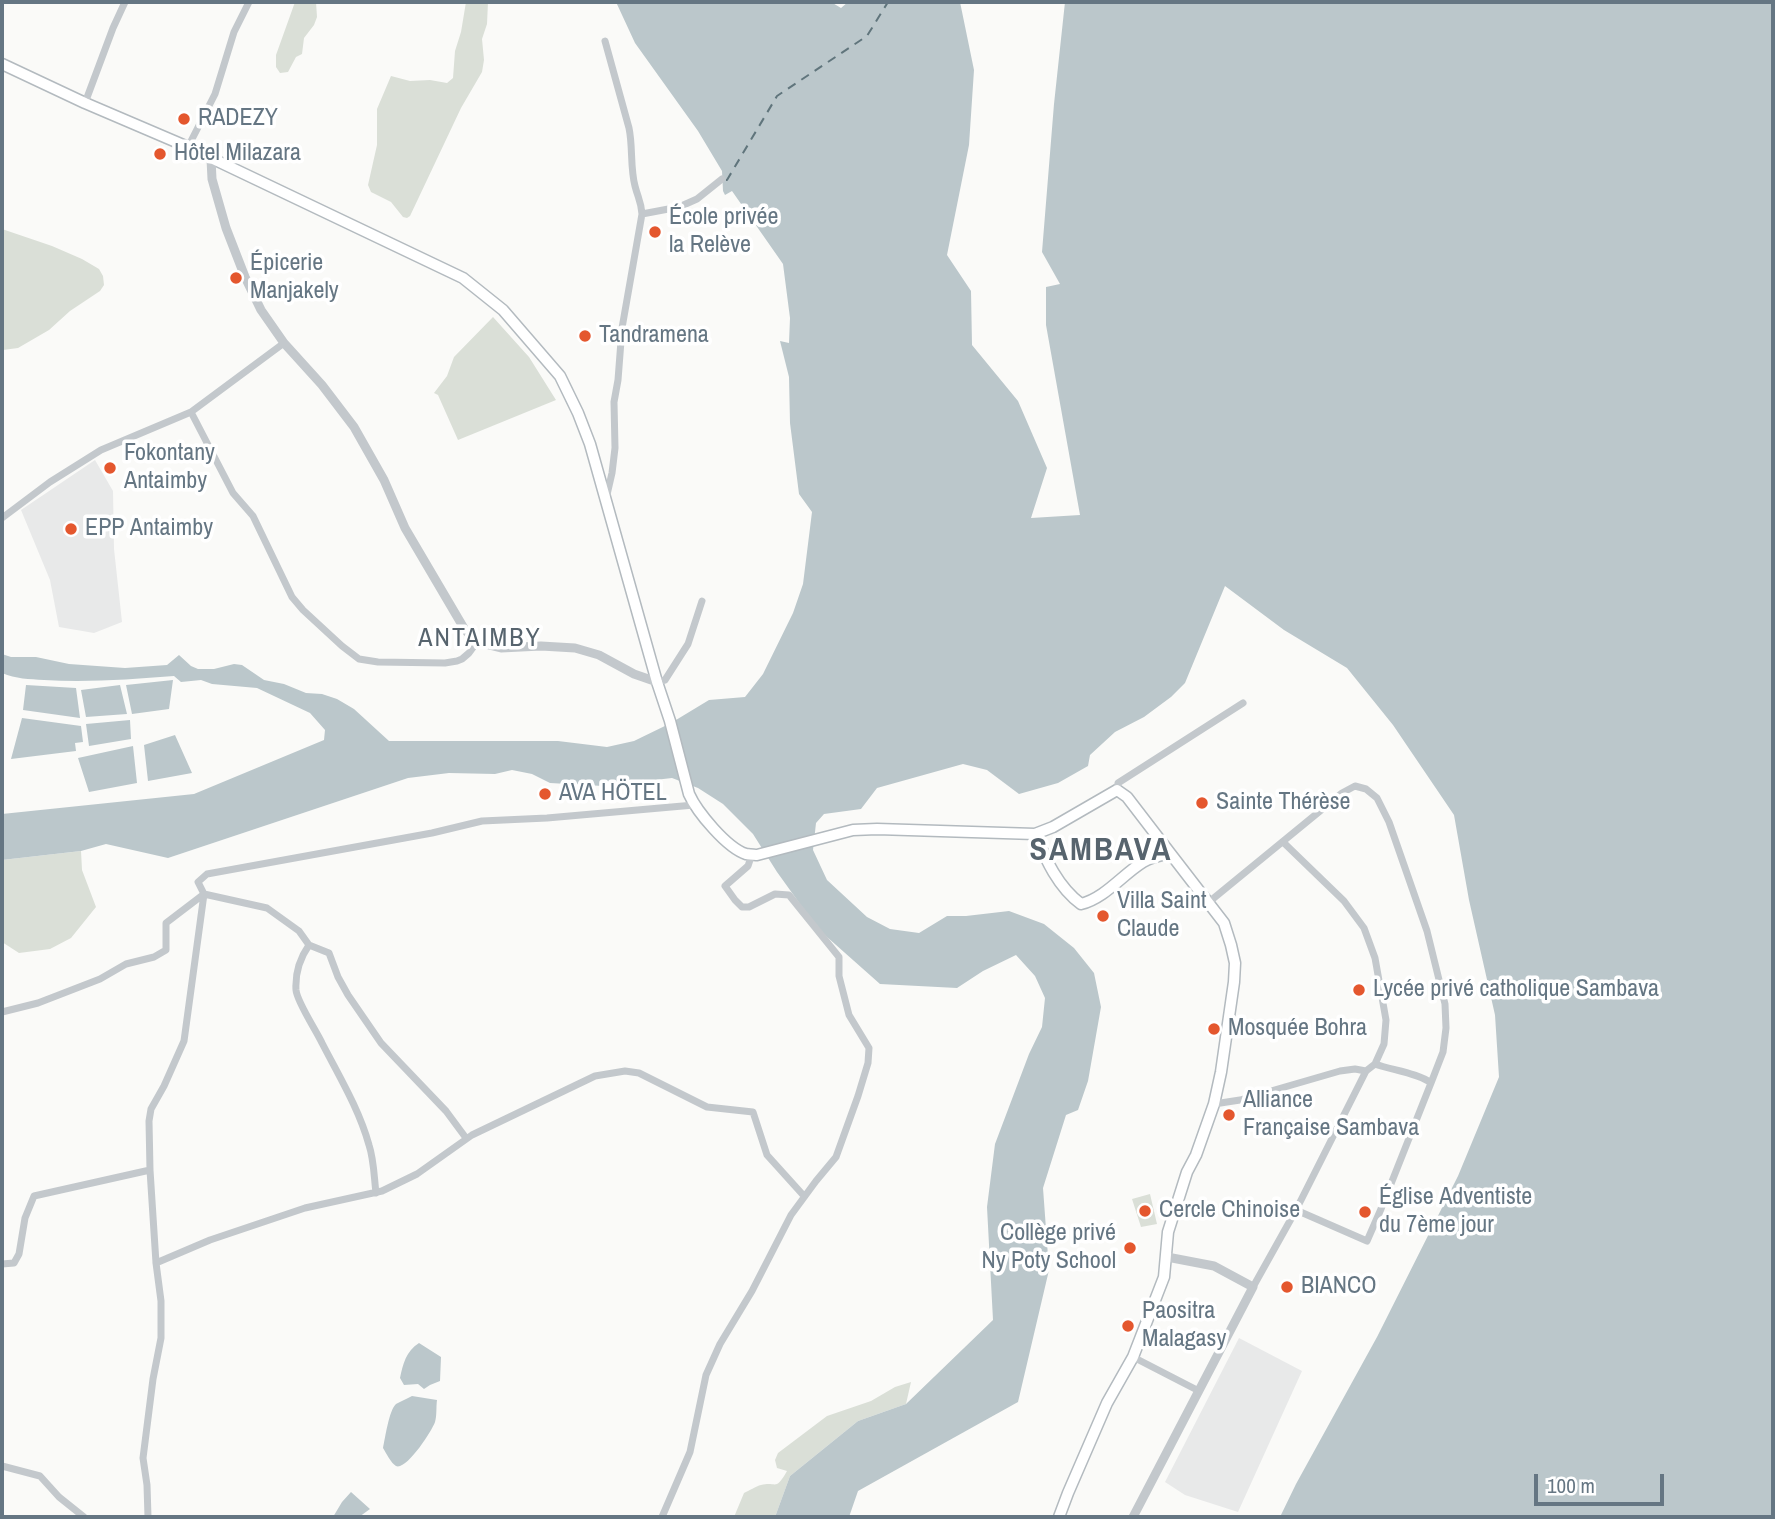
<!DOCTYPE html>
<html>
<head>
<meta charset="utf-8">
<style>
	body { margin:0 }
	#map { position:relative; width:1775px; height:1519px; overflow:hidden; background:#fafaf8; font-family:"Archivo Narrow",sans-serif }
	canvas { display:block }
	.frame { position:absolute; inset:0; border:4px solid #657683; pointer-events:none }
	.scale { position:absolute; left:1534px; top:1474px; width:130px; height:32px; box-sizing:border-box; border:4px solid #657683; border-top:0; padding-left:9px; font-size:21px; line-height:24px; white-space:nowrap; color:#657683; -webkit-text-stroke:5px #fff; paint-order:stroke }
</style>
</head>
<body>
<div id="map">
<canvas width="1775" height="1519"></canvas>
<div class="frame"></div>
<div class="scale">100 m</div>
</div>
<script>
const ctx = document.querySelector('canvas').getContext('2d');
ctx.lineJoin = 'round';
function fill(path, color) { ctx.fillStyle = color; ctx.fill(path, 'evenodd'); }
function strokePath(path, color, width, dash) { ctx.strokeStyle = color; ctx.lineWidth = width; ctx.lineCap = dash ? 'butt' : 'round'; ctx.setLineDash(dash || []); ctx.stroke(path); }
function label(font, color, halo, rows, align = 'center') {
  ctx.font = font + ' "Archivo Narrow",sans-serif'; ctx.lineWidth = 7; ctx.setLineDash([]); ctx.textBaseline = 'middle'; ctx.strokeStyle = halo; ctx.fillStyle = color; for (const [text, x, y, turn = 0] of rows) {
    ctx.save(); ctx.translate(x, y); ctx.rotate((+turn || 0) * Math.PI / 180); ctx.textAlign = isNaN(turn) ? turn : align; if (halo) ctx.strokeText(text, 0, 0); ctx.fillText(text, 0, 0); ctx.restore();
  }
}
fill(new Path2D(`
	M95 460 113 491 114 549 122 622 94 633 59 627 50 580 21 510Z
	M1239 1338 1302 1371 1238 1512 1185 1495 1165 1482Z`), '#e8e9e9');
fill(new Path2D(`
	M295 2H316L317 17 314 25 304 38 302 54 296 57 288 72 280 73 276 67V55Z
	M466 2H488L487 24 482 39 484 60 482 72 461 108 410 216 407 218 403 217 391 202 371 192 368 185 377 145V109L391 76 410 81 430 80 447 83 453 78 455 51 461 32Z
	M2 229 52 246 82 259 99 269 103 276 104 285 100 291 70 311 49 330 18 348 3 350 2 348Z
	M493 317 529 357 556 400 458 440 438 395 434 393 447 376 454 357Z
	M81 851 82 870 96 907 71 938 50 949 19 953 2 942V860Z
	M1150 1194 1157 1224 1141 1227 1132 1199Z
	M911 1382 906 1404 858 1421 790 1476 775 1517H734L744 1493C749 1491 756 1486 761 1485 777 1481 775 1492 787 1471L777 1468 775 1460 778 1453 827 1416 871 1401 895 1387Z`), '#dadfd7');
fill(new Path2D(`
	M616 2H831L841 8 848 2H960L974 70 969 145 947 255 971 291 972 345 1018 401 1047 468 1031 518 1080 515 1046 325V287L1060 284 1042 252 1054 104 1065 2H1773V1517H1280L1296 1484 1377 1337 1458 1176 1499 1077 1495 1015 1469 900 1454 815 1393 725 1347 668 1284 630 1225 586 1185 683 1171 697 1144 717 1115 732 1090 755 1088 766 1058 783 1019 794 987 770 963 764 877 788 861 809 824 814 816 823 813 850 827 880 867 917 890 929 919 933 947 916H966L1009 911 1044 924 1074 948 1094 973 1101 1007 1088 1081 1078 1110 1066 1115 1043 1188 1049 1270 1018 1402 858 1491 849 1517H775L790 1476 858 1421 906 1404 993 1320 987 1207 995 1144 1029 1054 1042 1027 1045 998 1035 976 1016 955 983 971 957 988 880 984 818 929 777 872 753 834 723 804 698 788 672 778 603 786 550 783 532 774 512 770 495 774 449 773 408 778 168 858 106 844 81 851 2 860V814L194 794 324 740 325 730 310 713 257 688 212 684 201 680 181 682 174 676C131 679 88 683 44 680 29 679 16 679 2 673V654L11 657H36L69 664 125 668 167 665 179 655 191 666 198 669H214L234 664 242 665 264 680 284 684 306 693 322 694 337 699 354 709 389 741H558L607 747 634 741 671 723 709 700 745 697 763 674 793 613 803 584 812 512 799 494 790 423 789 377 780 341 789 343 790 318 783 264 732 191 725 195 723 191 722 171 698 131 635 43Z
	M173 680 169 709 132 714 126 685Z
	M26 685 76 688 80 718 23 710Z
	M120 685 127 714 86 717 81 690Z
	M22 718 81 726 83 742 75 743 76 751 11 759Z
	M130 720 131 739 89 746 86 724Z
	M175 735 192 773 148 781 144 745Z
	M133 746 137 783 89 792 78 758Z
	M419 1343 441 1357 440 1381 430 1385 424 1389 418 1384 404 1385 400 1378C403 1364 406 1351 419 1343Z
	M412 1396 437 1400C436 1407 437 1416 435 1422 432 1431 406 1471 396 1466 391 1463 386 1453 383 1448 385 1439 389 1410 396 1404 401 1401 407 1399 412 1396Z
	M351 1492 370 1509 359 1517H333L342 1502Z`), '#bbc7cb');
strokePath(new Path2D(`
	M726 180H727L777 96 867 36 888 2`), '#60757c', 2, [9, 7]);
const secondary = new Path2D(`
	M2 64 85 103 188 147 463 278 503 310 560 376 578 413 590 444 657 682 670 721 689 794C697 812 727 848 746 854 746 854 756 855 757 855L853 830 877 829 1035 834 1053 827 1117 790 1127 797 1170 853C1161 855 1151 857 1143 862 1122 875 1105 898 1081 904 1058 887 1046 860 1035 834
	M1059 1517 1068 1493 1107 1403 1133 1357 1164 1277 1168 1232 1187 1172 1196 1155 1214 1104 1221 1072 1234 982 1235 963 1231 945 1224 923 1170 853`);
strokePath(secondary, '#b3babf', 13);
strokePath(new Path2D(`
	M605 41 629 128C633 147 630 167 635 186 638 198 641 201 642 214
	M85 103 113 28 125 2
	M188 147 215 94 234 32 249 2
	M191 412 233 493 253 516 292 597 303 610 342 646 359 659 378 662 445 663 457 661 462 659 469 653 477 642
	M606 499 612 473 615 448 614 402 618 380 622 328 642 214 679 207 697 199 722 179
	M2 518 50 482 101 450 191 412 284 343
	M657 682 665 680 688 644 702 601
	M1117 790 1118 783 1243 703
	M1209 902 1342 793 1355 786 1366 789 1377 798 1389 822 1427 931 1445 1004 1446 1028 1443 1052 1431 1083C1418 1073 1391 1070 1375 1064
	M2 1012 38 1003 100 979 126 964 154 957 166 950V923L204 894 267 908 299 931 309 945
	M1214 1104 1240 1100 1340 1071 1355 1069 1366 1071
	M376 1193C374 1177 374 1160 369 1145 359 1109 339 1076 322 1043 316 1030 297 1002 296 990 295 973 300 958 309 945L329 953 338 977 348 995 381 1043 446 1111 466 1138
	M1296 1210 1367 1241 1381 1209 1431 1083
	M156 1263 210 1240 305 1208 382 1191 417 1174 472 1135 595 1076 625 1071 639 1073 707 1107 753 1112 767 1155 804 1196
	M2 1264 14 1263 19 1254 25 1218 34 1196 150 1170
	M1253 1287 1296 1210 1366 1071 1375 1064 1384 1044 1386 1020 1375 958 1364 928 1344 901 1283 842
	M1133 1357 1199 1391
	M2 1466 40 1476 59 1497 84 1517
	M148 1517 147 1485 143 1458 153 1379 161 1338V1301L156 1263 150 1170 149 1121 151 1109 164 1086 184 1041 204 894 198 882 207 874 432 833 482 821 547 818 694 805
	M662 1517 690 1452 706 1375 720 1344 752 1291 791 1215 816 1181 836 1157 858 1096 868 1063 869 1048 849 1015 839 976V957L789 895 775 894 749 907H742L735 900 725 886 748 866 752 854`), '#c3c8cc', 7);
strokePath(new Path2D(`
	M211 159 212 179 226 228 245 277 261 310 284 343 322 385 354 427 384 480 405 528 465 630 477 642 501 648 541 646 575 648 599 655 634 674 657 682
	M1133 1517 1253 1287 1214 1266 1167 1257`), '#c3c8cc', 9);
strokePath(secondary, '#fff', 10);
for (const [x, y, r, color] of [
	[184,119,7,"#e4572e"],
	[160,154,7,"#e4572e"],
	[655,232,7,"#e4572e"],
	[236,278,7,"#e4572e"],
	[585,336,7,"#e4572e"],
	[110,468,7,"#e4572e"],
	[71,529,7,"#e4572e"],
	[545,794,7,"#e4572e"],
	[1202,803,7,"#e4572e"],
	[1103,916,7,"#e4572e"],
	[1359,990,7,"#e4572e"],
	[1214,1029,7,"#e4572e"],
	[1229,1115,7,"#e4572e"],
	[1145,1211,7,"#e4572e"],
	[1365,1212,7,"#e4572e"],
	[1130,1248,7,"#e4572e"],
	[1287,1287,7,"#e4572e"],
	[1128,1326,7,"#e4572e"]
]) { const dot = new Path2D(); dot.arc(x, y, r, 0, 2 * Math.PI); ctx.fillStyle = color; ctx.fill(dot); strokePath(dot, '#fff', 2.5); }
label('24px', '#657683', '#fff', [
	["RADEZY",198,119],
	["Hôtel Milazara",174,154],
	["École privée",669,218],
	["la Relève",669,246],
	["Épicerie",250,264],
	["Manjakely",250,292],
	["Tandramena",599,336],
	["Fokontany",124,454],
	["Antaimby",124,482],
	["EPP Antaimby",85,529],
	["AVA HÖTEL",559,794],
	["Sainte Thérèse",1216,803],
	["Villa Saint",1117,902],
	["Claude",1117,930],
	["Lycée privé catholique Sambava",1373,990],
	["Mosquée Bohra",1228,1029],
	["Alliance",1243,1101],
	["Française Sambava",1243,1129],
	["Église Adventiste",1379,1198],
	["du 7ème jour",1379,1226],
	["Cercle Chinoise",1159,1211],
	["Collège privé",1116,1234,"right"],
	["Ny Poty School",1116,1262,"right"],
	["BIANCO",1301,1287],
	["Paositra",1142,1312],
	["Malagasy",1142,1340]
], 'left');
ctx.letterSpacing = '2px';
label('26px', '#57646e', '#fff', [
	["ANTAIMBY",480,639]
]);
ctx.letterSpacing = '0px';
ctx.letterSpacing = '2px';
label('bold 32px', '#57646e', '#fff', [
	["SAMBAVA",1101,851]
]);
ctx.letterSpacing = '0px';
</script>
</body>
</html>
